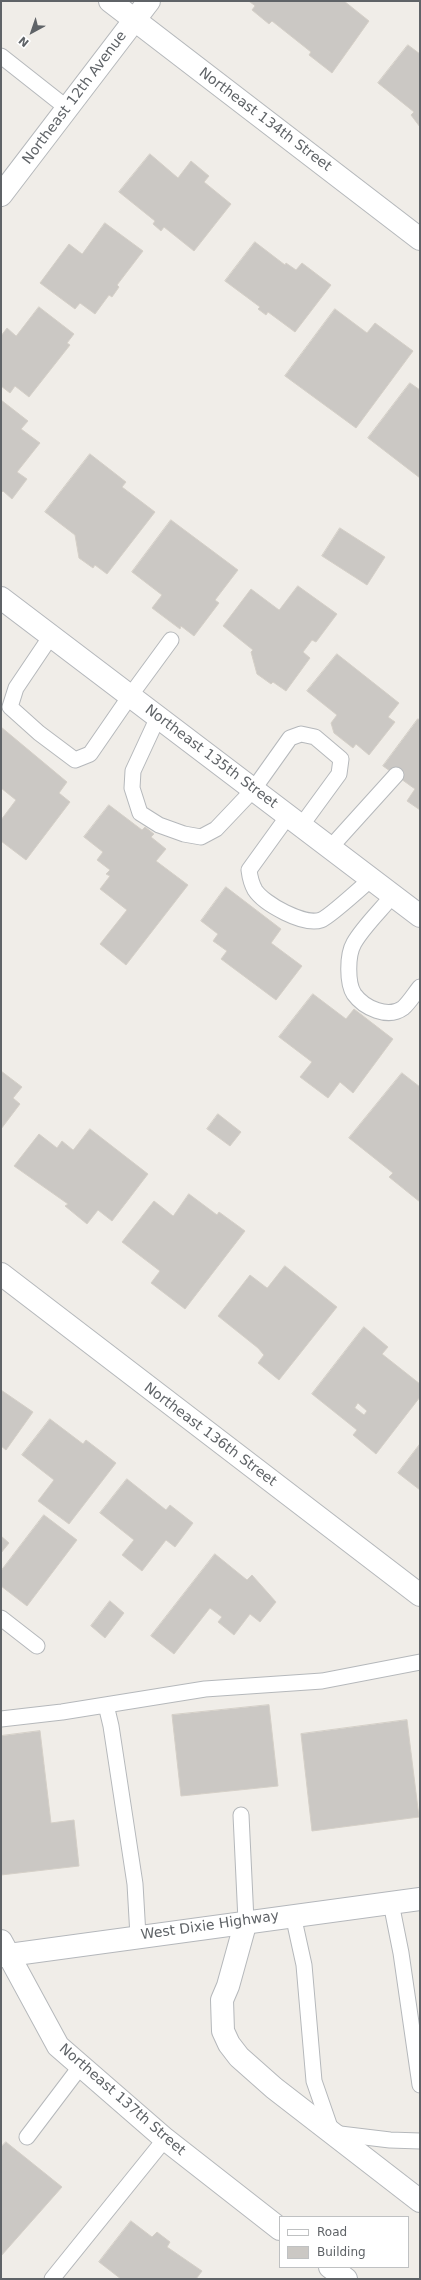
<!DOCTYPE html>
<html>
<head>
<meta charset="utf-8">
<style>
	body { margin:0 }
	#map { position:relative; width:421px; height:2280px; overflow:hidden; background:#f0ede8; font-family:"DejaVu Sans",sans-serif }
	canvas { display:block }
	.frame { position:absolute; inset:0; border:2px solid #5f6367; pointer-events:none }
	.legend { position:absolute; left:279px; top:2216px; width:130px; height:52px; box-sizing:border-box; background:#fff; border:1px solid #bfc1c2; margin:0; padding:5px 7px; list-style:none; font-size:12px; color:#5f6367 }
	.legend li { display:flex; align-items:center; gap:8px; height:20px }
	.legend b { width:20px; border:1px solid #bfc1c2 }
	.north { position:absolute; left:12px; top:12px; width:40px; height:40px; -webkit-text-stroke:3px #fff; paint-order:stroke; rotate:220deg; font-size:11px; font-weight:700; line-height:16px; text-align:center; color:#5f6367 }
	.north::after { content:''; display:block; margin:auto; width:14px; height:18px; background:#5f6367; clip-path:polygon(50% 0,100% 100%,50% 72%,0 100%) }
</style>
</head>
<body>
<div id="map">
<canvas width="421" height="2280"></canvas>
<div class="frame"></div>
<ul class="legend">
<li><b style="height:5px;background:#fff"></b>Road</li>
<li><b style="height:11px;background:#cbc8c4"></b>Building</li>
</ul>
<div class="north">N</div>
</div>
<script>
const ctx = document.querySelector('canvas').getContext('2d');
ctx.lineJoin = 'round';
function fill(path, color) { ctx.fillStyle = color; ctx.fill(path, 'evenodd'); }
function strokePath(path, color, width, dash) { ctx.strokeStyle = color; ctx.lineWidth = width; ctx.lineCap = dash ? 'butt' : 'round'; ctx.setLineDash(dash || []); ctx.stroke(path); }
function label(font, color, halo, rows, align = 'center') {
  ctx.font = font + ' "DejaVu Sans",sans-serif'; ctx.lineWidth = 4; ctx.setLineDash([]); ctx.textBaseline = 'middle'; ctx.strokeStyle = halo; ctx.fillStyle = color; for (const [text, x, y, turn = 0] of rows) {
    ctx.save(); ctx.translate(x, y); ctx.rotate((+turn || 0) * Math.PI / 180); ctx.textAlign = isNaN(turn) ? turn : align; if (halo) ctx.strokeText(text, 0, 0); ctx.fillText(text, 0, 0); ctx.restore();
  }
}
const building = new Path2D(`
	M249 1H344L369 21 332 73 309 55 311 52 272 21 269 24 252 10 255 6Z
	M408 45 420 54V127L411 115 414 112 378 83Z
	M150 154 178 178 191 161 209 176 204 182 231 204 194 251 164 227 161 231 153 224 155 221 119 192Z
	M105 223 143 251 117 285 119 287 112 297 109 295 95 314 80 303 75 309 40 283 69 244 82 254Z
	M255 242 285 265 286 263 296 270 302 263 331 285 295 332 268 312 266 315 258 309 260 307 225 281Z
	M39 307 74 334 67 343 70 345 29 397 15 386 10 393 1 386V336L7 328 16 336Z
	M335 309 367 333 375 323 413 351 356 428 285 376Z
	M410 383 420 390V478L368 438Z
	M1 400 28 421 21 429 40 443 17 472 27 479 12 499 3 491 1 493Z
	M90 454 126 482 122 487 155 512 107 574 95 565 93 568 79 558 75 535 45 512Z
	M171 520 238 570 215 600 219 603 194 636 181 626 180 629 152 608 162 595 132 572Z
	M340 528 385 557 367 585 322 556Z
	M298 586 337 614 316 642 312 640 303 652 310 658 286 691 273 682 271 684 257 674 251 652 253 650 223 626 251 589 279 610Z
	M337 654 399 703 388 717 395 722 369 755 356 744 353 748 334 733 331 723 337 715 307 691Z
	M418 719 420 720V810L407 801 415 789 383 766Z
	M1 727 67 782 59 793 70 802 26 860 1 841V820L16 800 1 788Z
	M109 805 142 830 145 827 154 834 151 837 166 849 156 861 188 885 126 965 100 944 127 910 100 889 110 876 106 874 110 870 97 860 103 852 84 837Z
	M226 887 281 929 271 943 302 966 276 1000 221 959 227 951 213 941 218 934 201 921Z
	M313 994 346 1019 354 1009 393 1039 353 1093 340 1082 328 1098 300 1077 312 1062 279 1037Z
	M1 1071 22 1087 13 1098 20 1104 1 1129Z
	M402 1073 420 1087V1202L389 1177 393 1173 349 1138Z
	M218 1114 241 1132 230 1146 207 1129Z
	M90 1129 148 1174 112 1221 98 1210 87 1224 65 1206 68 1204 14 1166 39 1134 57 1148 62 1141 73 1150Z
	M189 1194 217 1215 219 1212 245 1231 185 1309 151 1283 160 1271 122 1242 154 1201 173 1216Z
	M285 1266 337 1307 279 1380 258 1363 264 1355 258 1348 218 1316 250 1275 267 1288Z
	M364 1327 388 1347 382 1354 420 1384V1397L376 1454 353 1435 357 1430 312 1394ZM358 1403 367 1411 364 1415 355 1408Z
	M1 1390 33 1412 6 1450 1 1446Z
	M50 1419 83 1444 86 1440 116 1463 69 1524 38 1501 54 1480 22 1455Z
	M420 1444V1490L398 1473Z
	M127 1479 166 1510 170 1505 193 1523 175 1547 166 1540 142 1571 122 1555 134 1540 100 1513Z
	M44 1515 77 1540 27 1606 1 1586V1571Z
	M1 1536 9 1543 1 1553Z
	M215 1554 247 1580 252 1575 276 1602 260 1622 250 1614 234 1635 218 1622 222 1617 210 1608 174 1654 151 1636Z
	M110 1601 124 1613 105 1638 91 1626Z
	M269 1705 278 1786 181 1796 172 1715Z
	M407 1720 419 1817 312 1831 301 1734Z
	M40 1731 51 1823 74 1820 79 1866 1 1875V1736Z
	M6 2142 62 2187 1 2256V2147Z
	M131 2221 152 2237 157 2232 170 2242 167 2247 202 2271 196 2279H121L99 2262Z`);
fill(building, '#cbc8c4');
strokePath(building, '#d4cfc7', 1);
const service = new Path2D(`
	M1 56 67 108
	M51 636 16 688 10 707 39 733 75 760 90 754 130 696 171 640
	M158 717 133 771 132 788 140 813 159 825 184 834 201 837 216 829 253 790 290 738 301 734 315 737 341 759 339 774 301 826
	M288 816 249 870C250 878 251 883 255 890 264 904 304 926 321 920 329 917 362 887 371 879
	M330 848 396 775
	M393 895C381 910 363 927 354 943 347 955 347 983 354 994 364 1008 388 1019 403 1008 409 1003 415 993 420 987
	M1 1618 37 1646
	M106 1705 111 1726 135 1884 138 1936
	M1 1719 62 1712 205 1689 322 1681 420 1662
	M241 1815 246 1921
	M391 1903 401 1953 420 2085
	M293 1915 304 1965 314 2081 332 2133 390 2140 420 2141
	M27 2137 80 2067
	M52 2279 165 2139`);
const minor = new Path2D(`
	M110 1 420 239
	M1 1274 420 1595`);
const tertiary = new Path2D(`
	M1 195 149 1
	M246 1921 228 1986 222 2000 223 2031 229 2044 239 2057 274 2088 420 2201
	M1 1941 58 2046 165 2139 280 2229
	M330 2267 346 2279`);
const secondary = new Path2D(`
	M1 598 420 916
	M1 1956 420 1899`);
strokePath(service, '#b5b8bb', 17);
strokePath(minor, '#b5b8bb', 24);
strokePath(tertiary, '#b5b8bb', 24);
strokePath(secondary, '#b4b7bb', 24);
strokePath(service, '#fff', 15);
strokePath(minor, '#fff', 22);
strokePath(tertiary, '#fff', 22);
strokePath(secondary, '#fff', 22);
label('14px', '#5f6367', '#fff', [
	["Northeast 12th Avenue",75,98,-53],
	["Northeast 134th Street",265,120,37],
	["Northeast 135th Street",211,757,37],
	["Northeast 136th Street",210,1435,37],
	["West Dixie Highway",210,1926,-8],
	["Northeast 137th Street",122,2100,41]
]);
</script>
</body>
</html>
